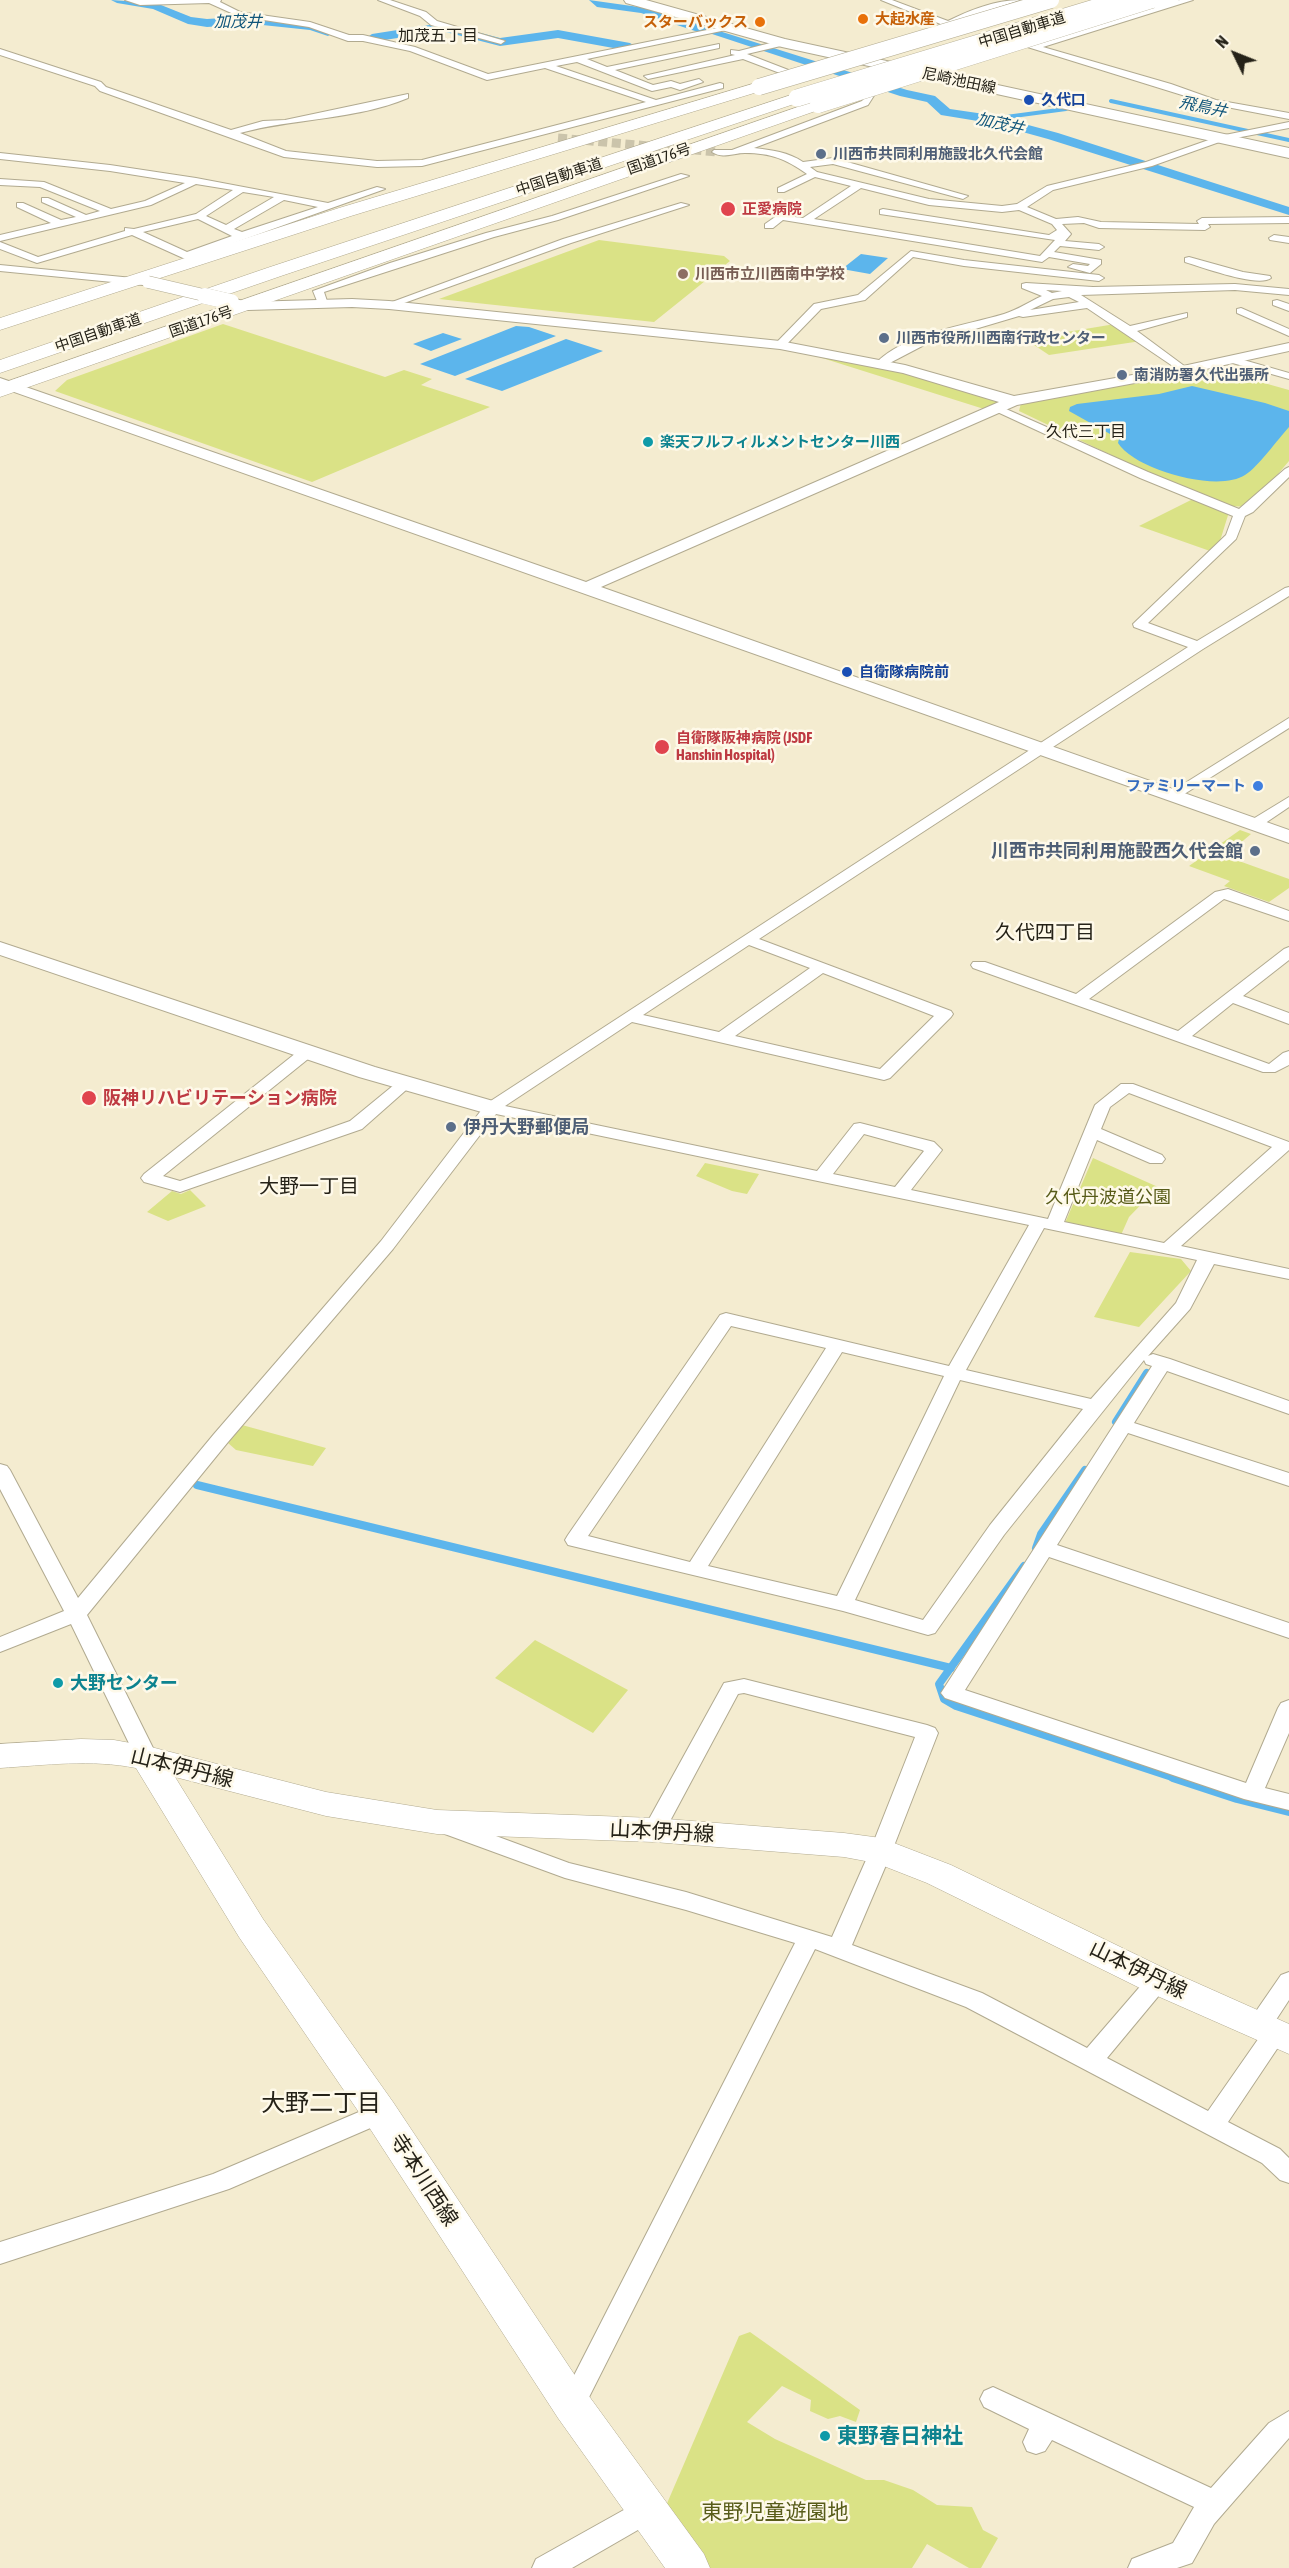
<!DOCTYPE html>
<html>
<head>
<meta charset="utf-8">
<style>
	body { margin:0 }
	#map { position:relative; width:1289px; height:2568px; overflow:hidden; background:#f4ecd0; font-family:"Asap Condensed",sans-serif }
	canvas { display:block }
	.north { position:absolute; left:1205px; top:24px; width:60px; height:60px; -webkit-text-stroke:4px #fef9e9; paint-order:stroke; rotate:313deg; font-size:16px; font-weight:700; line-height:24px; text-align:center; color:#252218 }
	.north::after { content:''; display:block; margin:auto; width:21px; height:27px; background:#252218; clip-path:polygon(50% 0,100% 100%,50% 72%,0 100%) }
</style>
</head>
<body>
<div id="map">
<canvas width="1289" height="2568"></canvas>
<div class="north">N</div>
</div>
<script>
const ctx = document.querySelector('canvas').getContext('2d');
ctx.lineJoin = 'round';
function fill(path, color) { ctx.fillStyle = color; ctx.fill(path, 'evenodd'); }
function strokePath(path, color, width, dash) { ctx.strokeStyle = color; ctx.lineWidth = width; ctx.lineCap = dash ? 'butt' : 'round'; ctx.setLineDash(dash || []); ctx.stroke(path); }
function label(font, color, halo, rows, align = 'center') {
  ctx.font = font + ' "Asap Condensed","Noto Sans JP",sans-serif'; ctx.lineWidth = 5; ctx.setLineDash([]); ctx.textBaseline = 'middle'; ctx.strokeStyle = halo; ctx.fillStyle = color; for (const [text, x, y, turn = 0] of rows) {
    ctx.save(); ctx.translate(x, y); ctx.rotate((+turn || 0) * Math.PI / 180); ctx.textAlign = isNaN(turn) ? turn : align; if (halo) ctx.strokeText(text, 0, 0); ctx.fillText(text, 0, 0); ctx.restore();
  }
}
fill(new Path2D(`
	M599 240 724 256 730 261 654 322 439 299Z
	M223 324 385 377 404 370 432 379 421 385 490 407 312 482 55 391 67 380Z
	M1115 324 1141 341 1049 355 1025 339Z
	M819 357 902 370 1003 401 984 409Z
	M1214 369 1289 390V461L1250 507 1229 506 1140 469 1019 411 1021 403Z
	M1193 499 1229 512 1220 541 1210 551 1139 526Z
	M1240 830 1251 834 1225 856 1289 879V888L1269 902 1224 886 1230 881 1189 866Z
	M1093 1158 1158 1187 1129 1217 1121 1235 1065 1223Z
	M705 1163 759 1174 747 1194 732 1191 696 1176Z
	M190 1190 206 1206 168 1221 147 1212 172 1191 181 1194Z
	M1130 1252 1181 1259 1191 1271 1139 1327 1094 1317Z
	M242 1425 326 1448 313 1466 236 1450 228 1443Z
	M535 1640 628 1690 593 1733 495 1678Z
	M750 2332 860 2410 856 2422 840 2416 828 2419 810 2411 811 2400 782 2386 747 2422 775 2439 866 2480H884L913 2490 937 2505 972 2507 983 2530 998 2538 981 2568H969L927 2544 912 2568H700L662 2515 739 2336Z`), '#dae286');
fill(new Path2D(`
	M861 254 888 258 870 274 842 269Z
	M516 326 529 327 556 336 455 376 420 364Z
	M443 333 462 339 431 351 413 344Z
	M566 339 603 351 502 391 465 379Z
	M1192 386 1265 403 1289 411V427C1278 439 1258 467 1245 475 1218 493 1135 470 1118 443L1119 439 1069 411 1070 407 1077 404 1159 394Z`), '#5cb5ec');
strokePath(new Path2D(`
	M1111 101 1289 140
	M991 119 1066 109`), '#5cb5ec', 4);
strokePath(new Path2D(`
	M1116 1422 1147 1373
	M197 1485 951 1668
	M1036 1548 1041 1534 1085 1470
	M1024 1566 939 1684 944 1699 956 1706 1178 1779`), '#5cb5ec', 8);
strokePath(new Path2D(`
	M1173 1777 1237 1798 1289 1811`), '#5cb5ec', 10);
fill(new Path2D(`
	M111 0 156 3 191 17 207 19 253 16 311 23 334 32 328 36 310 30 253 24 207 27 188 24 153 9 117 3Z
	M589 0 646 8 907 90 935 96 950 109 991 115 1058 133 1289 207V215L1048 139 990 123 941 115 927 102 900 96 709 33H701L641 13 597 7Z
	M442 23 500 38 558 30 630 43 636 47 630 51 558 38 500 46 442 31 372 42 366 38 372 34Z`), '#5cb5ec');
strokePath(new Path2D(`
	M558 138 717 152`), '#cbc4ab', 9, [9, 4.5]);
const minor = new Path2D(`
	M125 0H221L220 2 240 12 310 22 349 35H363L415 47 488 74 727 26 731 29 587 59 607 67 719 44V48L615 70 653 85 671 81 680 84 699 79 703 82 680 90 671 87 652 91 577 62 556 66 656 100 720 83 723 84V88L422 166 377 167 284 157 100 91 95 86 0 55V49L101 82 106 87 231 130 263 121 285 120 408 94V98C356 120 294 118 240 133L286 151 377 161 422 160 646 102 545 68 487 80 410 51 363 41H348L309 27 238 16 209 3 140 5Z
	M378 0H390L426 12 437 21 505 41 501 44 431 25 420 16Z
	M881 0H892L948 21C970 10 995 0 1020 0L971 16 948 27Z
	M1180 0H1193L1043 47 1171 84 1216 100 1289 113V119L1211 104 1021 45 1025 42 1039 43Z
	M782 40 785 41V45L747 54 791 71V75H785L743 59 648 79 644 76 735 55 731 54V50L739 51Z
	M871 91 875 94 868 105 754 148C772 150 788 152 803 162L833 158 968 196 963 199 833 164 810 167 817 172 929 199 1002 206 1017 204 1047 186 1146 162 1220 136 1289 122V128L1225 140 1152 166 1053 190 1027 207 1056 219 1078 217 1101 222 1199 224 1197 221 1202 218 1289 217V223L1208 224 1210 227 1205 230 1099 228 1084 223 1062 224 1071 234 1065 241 1099 244 1104 247 1099 250 1060 246 1054 252 1101 260V264L1090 273 1068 267 1073 264 1088 266 1090 264 1049 257 1042 262 783 220 773 228H765V224L778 215 803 218 851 186 815 177 784 192H778V188L807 174C786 159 771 153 745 153 734 153 722 159 712 152L714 150H732L862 101ZM861 188 929 205 1002 212 1019 210 1052 224 1057 230 1049 235 883 209 880 210V214L1055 240 1040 256 814 219Z
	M0 153 110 165 196 178 328 203 377 187 385 189 197 256 203 259 198 262 183 258 132 235 37 263 0 249V242L38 257 125 231V228L134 229 196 214 233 190 196 184 151 205 0 241V235L51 223 17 207V203H23L61 220 76 217 42 202V198H48L86 215 100 211 40 187 0 185V179L44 182 111 209 145 201 185 183 110 171 0 159ZM243 192 274 197 226 225 206 216ZM284 200 318 207 242 232 234 229ZM198 219 232 236 187 252 143 232Z
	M681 174 689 176 558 220 494 237 324 292 328 304 327 306H319L313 291 390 263 486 233 552 216Z
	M681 203 689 205 571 243 393 307 384 305 563 239Z
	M1274 235 1289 237V243L1270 240 1269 238Z
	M911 251 964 260 1099 275 1104 278 1099 281 964 266 913 257 865 300 821 309 784 347H776V343L814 304 858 295Z
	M1189 257 1243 272 1270 276 1271 278C1258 288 1202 267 1185 262V258Z
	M0 265 143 279 148 282 143 285 0 271Z
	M1026 283 1093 287 1235 284 1289 289V295L1235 290 1081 295 1130 326 1187 313V317L1137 331 1187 368 1189 370 1183 373 1087 308 1023 317 1019 316 928 343 884 366 880 367 875 364C904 333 964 326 1004 314 1017 310 1029 302 1042 296L1022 288V284ZM1046 290 1062 291 1052 293ZM1069 297 1079 302 1030 310 1053 299Z
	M1277 300 1289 304V311L1273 305V301Z
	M1241 308 1289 329V336L1237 313V309Z
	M1233 357 1289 373V379L1229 362V358Z
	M997 405 1148 472 1239 509 1285 469 1289 467V477L1253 512 1245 516 1236 539 1148 623 1197 641 1285 588 1289 587V596L1203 649 759 939 951 1011 953 1014 951 1017 890 1078 884 1080 632 1022 505 1106 817 1171 854 1124 860 1123 934 1142 942 1150 911 1190 1048 1219 1095 1105 1121 1084H1133L1289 1142V1150L1181 1246 1289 1269V1279L1214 1264 1190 1309 1148 1356 1153 1354 1170 1359 1289 1401V1414L1167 1371 1134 1423 1289 1473V1486L1128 1433 1057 1545 1289 1623V1638L1049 1557 965 1690 1246 1783 1278 1708 1281 1703 1289 1700V1733L1265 1788 1289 1794V1810L1244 1799 945 1698 941 1693 1152 1366 1146 1364 1144 1360 1004 1535 935 1633 928 1635 843 1611 568 1545 565 1540 568 1535 720 1315 726 1313 949 1366 1029 1225 496 1114 393 1249 228 1442 87 1615 158 1758 155 1764 147 1766 139 1764 71 1624 0 1652V1637L64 1611 0 1489V1464L7 1466 10 1470 78 1598 214 1434 381 1241 486 1104 1188 647 1134 627 1133 624 1226 535 1233 516 1140 478 993 410 991 408ZM749 945 810 968 719 1032 643 1015ZM823 973 934 1016 880 1069 735 1036ZM1129 1093 1272 1147 1164 1243 1064 1222 1097 1140 1150 1163H1162L1165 1159 1162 1155 1101 1129 1110 1107ZM864 1134 922 1150 924 1151 895 1187 833 1174ZM1044 1228 1197 1260 1176 1303 1091 1399 966 1370ZM731 1326 826 1348 690 1562 588 1536ZM842 1352 944 1376 837 1596 708 1566ZM960 1380 1083 1409 990 1525 923 1620 855 1600Z
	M1289 718V728L1178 798 1173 799 1166 795Z
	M1289 797V807L1258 828H1248L1246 825 1248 822Z
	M1228 889 1289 911V921L1224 899 1089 999 1178 1031 1284 949 1289 947V960L1243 996 1289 1013V1024L1233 1003 1192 1036 1269 1064 1283 1053 1289 1051V1065L1275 1072H1263L973 968 971 965 973 962H985L1076 994 1215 892Z
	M307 1047 315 1052 313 1055 163 1176 180 1181 350 1121 400 1080H412L414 1083 362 1129 180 1192 144 1182 141 1178 144 1174 301 1049Z
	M744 1679 927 1725 935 1728 938 1733 892 1851 852 1945 982 1993 1087 2048 1150 1975 1158 1972 1166 1975 1170 1981 1166 1987 1107 2058 1208 2111 1261 2035 1250 2034 1246 2027 1250 2020 1281 1975 1289 1972V2000L1272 2026 1283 2027 1287 2034 1228 2122 1280 2149 1289 2158V2183L1280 2180 1262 2163 966 2007 815 1949 581 2413 572 2417 563 2413 559 2405 563 2397 795 1943 686 1910 565 1878 442 1833 439 1827 442 1821 450 1819 569 1863 686 1892 832 1937 870 1851 915 1737 744 1693 738 1694 662 1836 654 1838 646 1836 643 1830 724 1683Z
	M380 2103 389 2106 392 2113 389 2120 229 2189 0 2264V2242L213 2174Z
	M993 2387 1211 2488 1269 2423 1289 2411V2438L1214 2524 1192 2563 1177 2568H1128L1132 2559 1173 2543 1194 2507 1052 2440 1045 2451 1036 2454 1027 2451 1023 2442 1029 2429 984 2407 980 2399 984 2391Z
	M647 2497 657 2501 661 2510 657 2519 572 2568H532L536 2559Z`);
const tertiary = new Path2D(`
	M231 298 248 302 352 299 389 301 780 341 905 365 1014 396 1183 366 1289 343V351L1183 374 1017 405 601 587 1289 830V843L0 387V378L586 582 999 402 903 373 780 349 389 309 352 307 248 310 226 305 224 302 226 299Z
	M0 942 375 1067 500 1103 503 1108 500 1113 492 1115 359 1077 0 955Z`);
const secondary = new Path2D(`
	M81 1739 114 1740 147 1746 326 1792 437 1810 654 1818 844 1833 881 1838 951 1865 1170 1971 1289 2024V2054L1146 1991 927 1883 876 1863 844 1857 654 1842 437 1834 326 1816 175 1777 263 1919 393 2102 586 2392 704 2554 710 2568H665L558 2418 367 2124 239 1937 136 1768C91 1759 46 1765 0 1768V1744Z`);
const primary = new Path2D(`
	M624 0H646L785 39 1289 148V158L782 47 626 3Z`);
const trunk = new Path2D(`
	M1157 0H1179L1177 3 1117 21 1110 17 1112 14Z
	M759 82 767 87 764 90 351 216 0 330V318L339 208Z
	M818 100 826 105 824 108 0 397V384Z`);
const motorway = new Path2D(`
	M797 93 803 95 805 98 803 101 281 276 0 373V360L267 268Z`);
strokePath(minor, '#b1aa90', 2);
strokePath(tertiary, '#b1aa90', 2);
strokePath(secondary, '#b1aa90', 1);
strokePath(primary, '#b1aa90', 2);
strokePath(trunk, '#b1aa90', 1);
strokePath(motorway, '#b1aa90', 1);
fill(minor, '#fff');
fill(tertiary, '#fff');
fill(secondary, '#fff');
fill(primary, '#fff');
fill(trunk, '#fff');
fill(motorway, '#fff');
const tertiaryBridgeFar1 = new Path2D(`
	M148 282 212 297`);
const tertiaryBridge = new Path2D(`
	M205 296 231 302`);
const trunkBridge = new Path2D(`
	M759 87 1051 0
	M818 105 1152 0`);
const motorwayBridge = new Path2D(`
	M797 98 1121 0`);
strokePath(tertiaryBridgeFar1, '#b1aa90', 13, []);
strokePath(tertiaryBridge, '#b1aa90', 16, []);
strokePath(trunkBridge, '#b1aa90', 17, []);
strokePath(motorwayBridge, '#b1aa90', 18, []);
strokePath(tertiaryBridgeFar1, '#fff', 12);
strokePath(tertiaryBridge, '#fff', 16);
strokePath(trunkBridge, '#fff', 16);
strokePath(motorwayBridge, '#fff', 17);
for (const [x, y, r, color] of [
	[863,19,6,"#e8710a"],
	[760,22,6,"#e8710a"],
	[1029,100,6,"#1a4fb4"],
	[821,154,6,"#5c6f8a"],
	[728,209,8,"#e0444e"],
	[683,274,6,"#8d6e63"],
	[884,338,6,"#5c6f8a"],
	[1122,375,6,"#5c6f8a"],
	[648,442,6,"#0f9aa8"],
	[847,672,6,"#1a4fb4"],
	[662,747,8,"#e0444e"],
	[1258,786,6,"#3f7fe0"],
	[1255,851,6,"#5c6f8a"],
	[89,1098,8,"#e0444e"],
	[451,1127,6,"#5c6f8a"],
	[58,1683,6,"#0f9aa8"],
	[825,2436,6,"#0f9aa8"]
]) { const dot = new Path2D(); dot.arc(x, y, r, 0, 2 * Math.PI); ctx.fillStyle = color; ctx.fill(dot); strokePath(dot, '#fef9e9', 2); }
label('bold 15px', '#c56008', '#fef9e9', [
	["大起水産",875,19],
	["スターバックス",748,22,"right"]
], 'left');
label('15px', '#252218', '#fef9e9', [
	["中国自動車道",1022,30,-17],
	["尼崎池田線",959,81,12],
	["国道176号",659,159,-19],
	["中国自動車道",559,177,-18],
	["国道176号",201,322,-19],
	["中国自動車道",98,333,-19]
]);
label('bold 15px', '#164399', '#fef9e9', [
	["久代口",1041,100],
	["自衛隊病院前",859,672]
], 'left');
label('bold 15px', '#4e5e75', '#fef9e9', [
	["川西市共同利用施設北久代会館",833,154],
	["川西市役所川西南行政センター",896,338],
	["南消防署久代出張所",1134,375]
], 'left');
label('bold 15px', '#be3a42', '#fef9e9', [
	["正愛病院",742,209],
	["自衛隊阪神病院 (JSDF",676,738],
	["Hanshin Hospital)",676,755]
], 'left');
label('bold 15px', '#785e54', '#fef9e9', [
	["川西市立川西南中学校",695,274]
], 'left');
label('bold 15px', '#0d838f', '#fef9e9', [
	["楽天フルフィルメントセンター川西",660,442]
], 'left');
label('bold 15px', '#366cbe', '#fef9e9', [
	["ファミリーマート",1246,786]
], 'right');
label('italic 16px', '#10557a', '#fef9e9', [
	["加茂井",238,22],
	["飛鳥井",1203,107,12],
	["加茂井",1000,124,13]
]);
label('16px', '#252218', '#fef9e9', [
	["加茂五丁目",438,36],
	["久代三丁目",1086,432]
]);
label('bold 18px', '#4e5e75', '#fef9e9', [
	["川西市共同利用施設西久代会館",1243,851],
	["伊丹大野郵便局",463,1127,"left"]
], 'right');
label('bold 18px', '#be3a42', '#fef9e9', [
	["阪神リハビリテーション病院",103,1098]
], 'left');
label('18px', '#585c19', '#fef9e9', [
	["久代丹波道公園",1108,1197]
]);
label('bold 18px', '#0d838f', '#fef9e9', [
	["大野センター",70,1683]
], 'left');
label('20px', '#252218', '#fef9e9', [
	["久代四丁目",1045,933],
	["大野一丁目",309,1187]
]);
label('21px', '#252218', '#fef9e9', [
	["山本伊丹線",182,1768,14],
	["山本伊丹線",662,1832,3],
	["山本伊丹線",1138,1970,26],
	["寺本川西線",424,2180,57]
]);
label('bold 21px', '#0d838f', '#fef9e9', [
	["東野春日神社",837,2436]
], 'left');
label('21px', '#585c19', '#fef9e9', [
	["東野児童遊園地",775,2512]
]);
label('24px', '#252218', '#fef9e9', [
	["大野二丁目",321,2103]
]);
</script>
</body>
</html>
